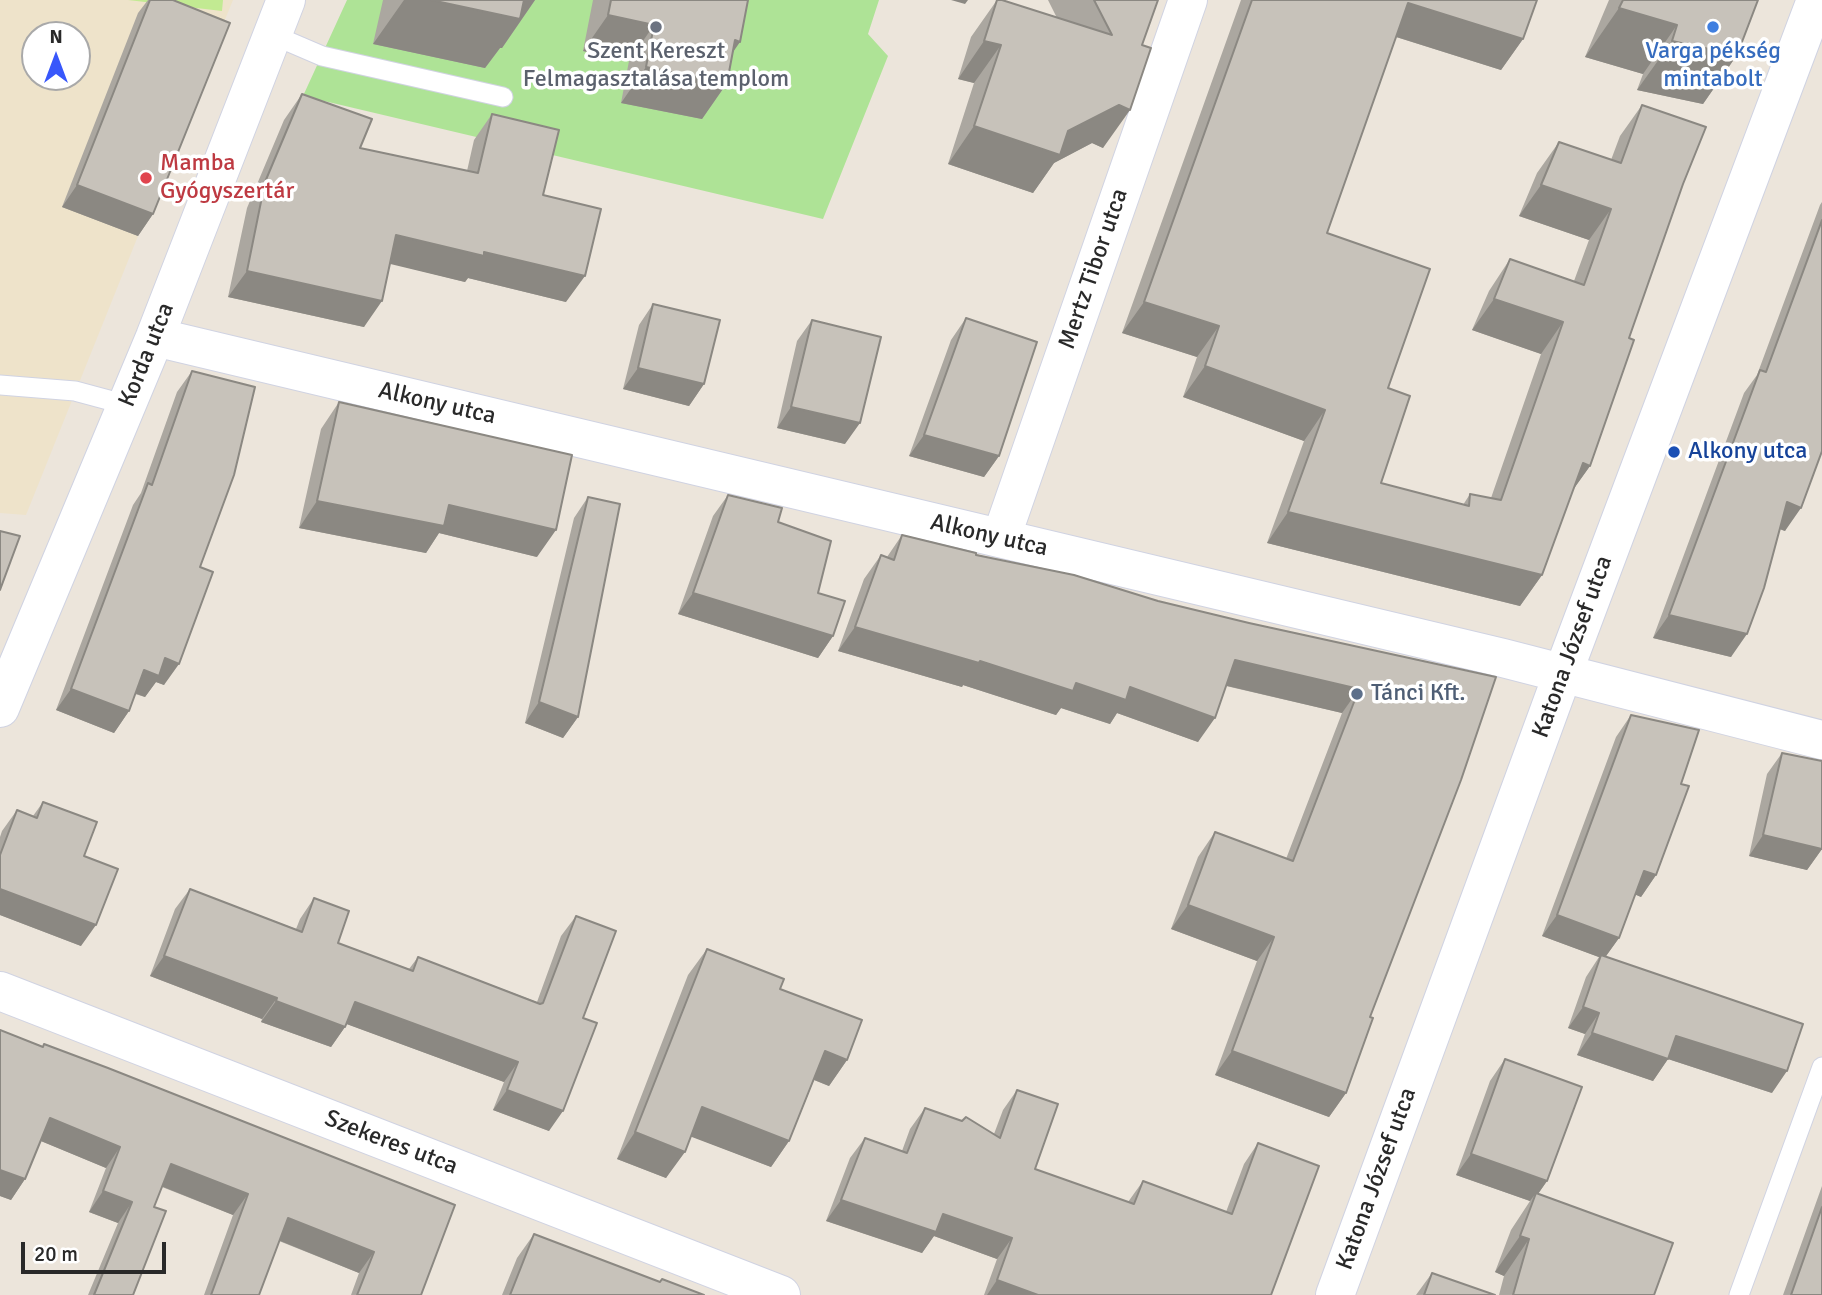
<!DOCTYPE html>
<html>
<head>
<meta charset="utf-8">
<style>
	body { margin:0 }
	#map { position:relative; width:1822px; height:1295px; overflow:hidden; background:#ece5db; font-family:Signika,sans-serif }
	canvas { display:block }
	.north { position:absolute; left:21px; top:21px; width:70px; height:70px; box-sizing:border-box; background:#fff; border:2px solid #a9a9a9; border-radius:50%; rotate:0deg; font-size:19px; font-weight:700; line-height:28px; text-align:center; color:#292929 }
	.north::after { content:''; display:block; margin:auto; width:24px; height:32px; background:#3857fb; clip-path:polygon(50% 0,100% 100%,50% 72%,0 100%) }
	.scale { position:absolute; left:21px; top:1242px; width:145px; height:32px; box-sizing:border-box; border:4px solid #292929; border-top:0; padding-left:9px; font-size:21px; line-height:24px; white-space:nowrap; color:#292929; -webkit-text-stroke:5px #fff; paint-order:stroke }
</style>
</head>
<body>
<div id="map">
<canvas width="1822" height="1295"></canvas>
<div class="north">N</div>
<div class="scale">20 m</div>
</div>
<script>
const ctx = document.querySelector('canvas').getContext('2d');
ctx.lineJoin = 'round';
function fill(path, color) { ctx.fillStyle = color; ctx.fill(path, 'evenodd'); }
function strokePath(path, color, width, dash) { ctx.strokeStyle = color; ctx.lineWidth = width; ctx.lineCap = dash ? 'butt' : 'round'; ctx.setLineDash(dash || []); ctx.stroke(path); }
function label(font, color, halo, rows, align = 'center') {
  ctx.font = font + ' Signika,sans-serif'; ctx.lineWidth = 7; ctx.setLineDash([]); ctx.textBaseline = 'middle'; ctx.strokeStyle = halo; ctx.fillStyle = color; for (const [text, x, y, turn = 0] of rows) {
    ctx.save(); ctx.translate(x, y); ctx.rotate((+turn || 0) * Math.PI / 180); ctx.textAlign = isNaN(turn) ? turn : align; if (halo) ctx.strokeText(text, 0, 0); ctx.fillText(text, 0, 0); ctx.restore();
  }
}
fill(new Path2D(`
	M0 0H233L215 44 138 14 63 206 138 236 26 515 0 513ZM35 35H77V77H35Z`), '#eee3ca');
fill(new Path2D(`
	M347 0H879L868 34 888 56 823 219 303 96Z`), '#aee396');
fill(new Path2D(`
	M128 0H223L222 11Z`), '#c2ea92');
const lane = new Path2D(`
	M273 35 322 56 503 97
	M0 385 75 391 127 405
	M1739 1295 1822 1067`);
const street = new Path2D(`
	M155 337 1503 658 1822 740
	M1001 538 1188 0
	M0 708 155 337 286 0
	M0 991 781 1295`);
const secondary = new Path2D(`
	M1335 1295 1563 673 1816 0`);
strokePath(lane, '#d0d3e2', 21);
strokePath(street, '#d0d3e2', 40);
strokePath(secondary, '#d0d3e2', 40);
strokePath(lane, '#fff', 19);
strokePath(street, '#fff', 38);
strokePath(secondary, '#fff', 38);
fill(new Path2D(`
	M148 0H173L153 214 138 236 62 207 138 13Z
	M383 0H535L502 48H500L485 68 373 44Z
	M593 0H748L733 53 727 83 702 119 621 103 629 61 583 51Z
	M997 0 1057 18 1048 0H1158L1103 148 1092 143 1054 163 1033 193 948 164 974 83 958 79 971 37Z
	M1241 0H1537L1523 39 1501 70 1396 37 1327 233 1388 388 1381 483 1463 505 1470 494 1491 498 1541 354 1472 330 1489 291 1510 259 1574 281 1589 240 1519 216 1537 173 1559 142 1611 160 1620 136 1642 105 1683 184 1629 338 1590 466 1574 488 1542 575 1520 606 1267 543 1304 441 1183 397 1197 357 1122 333Z
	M1609 0H1758L1737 55 1703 104 1637 90 1643 74 1585 57Z
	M302 94 360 148 467 171 474 140 492 114 543 195 566 302 468 278 465 282 390 263 364 327 228 297 247 208 284 120Z
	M1822 202V451L1785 531 1779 529 1731 657 1653 638 1744 393 1757 375 1820 205Z
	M653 304 704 384 689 406 623 389 639 325Z
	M966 318 999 456 984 477 909 456 951 340Z
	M812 320 845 444 777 428 797 341Z
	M192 371 200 567 164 685 156 682 145 697 135 694 129 711 114 733 56 710 133 505 141 493 177 392Z
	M339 402 537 557 439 533 426 553 299 528 321 429Z
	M728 495 778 522 818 593 833 636 818 658 678 614 713 516Z
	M588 497 578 717 563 738 525 723 574 518Z
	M902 535 1158 601 1249 623 1496 677 1370 1017 1346 1093 1329 1117 1215 1075 1257 961 1171 929 1198 857 1215 832 1286 859 1342 713 1226 686 1198 742 1117 713 1110 724 1061 708 1056 715 963 685 962 687 838 651 864 579 881 555 887 557Z
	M1631 715 1681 784 1656 875 1641 897 1635 894 1619 938 1605 957 1772 1093 1668 1059 1653 1081 1577 1055 1585 1034 1568 1028 1586 977 1599 957 1542 936 1616 737Z
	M1782 753 1822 849 1807 870 1749 856 1767 774Z
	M43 802 84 856 81 946 0 915V837L2 831 17 810 33 816Z
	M190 889 296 929 300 919 314 898 338 943 409 969 418 957 537 1002 561 936 576 916 583 1018 549 1131 493 1110 504 1082 347 1024 331 1047 261 1022 262 1019 150 976 175 909Z
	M707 949 780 989 847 1060 829 1086 814 1080 789 1141 771 1167 691 1136 666 1178 617 1159 688 975Z
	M0 1030 455 1205 421 1295H351L359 1273 279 1241 259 1295H204L233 1215 162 1187 154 1207 133 1295H88L118 1223 89 1212 106 1168 41 1141 25 1179 11 1200 0 1196Z
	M1505 1059 1547 1181 1538 1194 1654 1295H1499L1504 1276 1495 1272 1511 1230 1530 1201 1456 1175 1490 1081Z
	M1017 1090 1035 1169 1128 1202 1143 1181 1226 1212 1244 1164 1258 1143 1271 1295H984L997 1259 934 1236 922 1253 826 1221 850 1158 865 1138 902 1151 910 1129 925 1108 962 1121 994 1134 1003 1110Z
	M1822 1186V1295H1783Z
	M534 1234 659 1282 662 1279 704 1295H502L517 1258Z
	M1432 1273 1495 1295H1416Z`), '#aba7a0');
fill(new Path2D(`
	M404 0H535L502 48H500L485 68 373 44Z
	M951 0H968L965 4Z
	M1408 3 1523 39 1501 70 1387 34Z
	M1619 8 1677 25 1643 74 1585 57Z
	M608 15 654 25 629 61 583 51Z
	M735 40 740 42 715 78Z
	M984 41 1001 45 974 83 958 79Z
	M1672 41 1737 55 1703 104 1637 90Z
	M646 67 727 83 702 119 621 103Z
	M1119 105 1130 110 1103 148 1092 143 1054 163 1033 193 948 164 974 126 1068 131Z
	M77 185 153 214 138 236 62 207Z
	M1541 185 1611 209 1589 240 1519 216Z
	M396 235 484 252 585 276 566 302 468 278 465 282 378 261Z
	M247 271 382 301 364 327 228 297Z
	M1494 299 1563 322 1541 354 1472 330Z
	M1144 302 1219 326 1197 357 1122 333Z
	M1205 366 1325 410 1304 441 1183 397Z
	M638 368 704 384 689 406 623 389Z
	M791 407 860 423 845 444 777 428Z
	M924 435 999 456 984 477 909 456Z
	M1583 463 1590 466 1568 497Z
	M317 501 449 505 556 530 537 557 439 533 426 553 299 528Z
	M1787 502 1801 508 1785 531 1770 525Z
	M1288 512 1542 575 1520 606 1267 543Z
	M693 593 833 636 818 658 678 614Z
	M1669 615 1747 634 1731 657 1653 638Z
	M855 627 980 661 1076 683 1130 687 1215 718 1198 742 1117 713 1110 724 1061 708 1056 715 963 685 962 687 838 651Z
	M165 658 179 664 164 685 156 682 145 697 129 691 144 670Z
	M1235 660 1359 689 1342 713 1219 684Z
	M71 689 129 711 114 733 56 710Z
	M539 702 578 717 563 738 525 723Z
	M1763 835 1822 849 1807 870 1749 856Z
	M1644 871 1656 875 1641 897 1629 892Z
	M0 889 96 925 81 946 0 915Z
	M1188 905 1274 937 1257 961 1171 929Z
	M1557 915 1619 938 1604 959 1542 936Z
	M164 956 277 998 262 1019 150 976Z
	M276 1001 345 1027 331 1047 261 1022Z
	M355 1002 518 1062 504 1082 341 1022Z
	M1583 1007 1599 1013 1585 1034 1568 1028Z
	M1592 1033 1676 1036 1787 1071 1772 1093 1668 1059 1653 1081 1577 1055Z
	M825 1051 847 1060 829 1086 807 1077Z
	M1232 1051 1346 1093 1329 1117 1215 1075Z
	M507 1090 563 1111 549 1131 493 1110Z
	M702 1107 789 1141 771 1167 684 1134Z
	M50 1118 120 1147 106 1168 36 1139Z
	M635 1132 685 1152 666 1178 617 1159Z
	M1471 1154 1547 1181 1533 1201 1536 1193 1530 1201 1456 1175Z
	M171 1164 248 1194 233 1215 156 1184Z
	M0 1170 25 1179 11 1200 0 1196Z
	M103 1191 132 1202 118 1223 89 1212Z
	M841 1200 943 1214 1012 1238 997 1259 934 1236 922 1253 826 1221Z
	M288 1218 374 1252 359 1273 273 1238Z
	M1520 1236 1529 1239 1504 1276 1495 1272Z
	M997 1280 1038 1295H987Z`), '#8b8882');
const building = new Path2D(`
	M150 0H173L230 23 153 214 77 185Z
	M431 0H524L520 19Z
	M611 0H748L740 42 735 40 727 83 646 67 654 25 608 15Z
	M997 0H1002L1112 35 1094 0H1158L1142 45 1151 48 1130 110 1119 105 1068 131 1060 155 974 126 1001 45 984 41Z
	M1252 0H1537L1523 39 1408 3 1327 233 1430 269 1388 388 1410 396 1381 483 1469 506 1470 494 1501 500 1563 322 1494 299 1510 259 1584 285 1611 209 1541 185 1559 142 1621 163 1642 105 1706 127 1683 184 1629 338 1634 340 1590 466 1583 463 1542 575 1288 512 1325 410 1205 366 1219 326 1144 302Z
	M1623 0H1758L1737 55 1672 41 1677 25 1619 8Z
	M302 94 372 119 360 148 478 173 492 114 559 130 543 195 601 209 585 276 484 252V256L396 235 382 301 247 271 265 182Z
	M1822 220V451L1801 508 1787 502 1764 588 1747 634 1669 615 1760 370 1766 372Z
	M653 304 720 320 704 384 638 368Z
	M966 318 1037 342 999 456 924 435Z
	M812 320 881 337 860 423 791 407Z
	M192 371 255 387 234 475 200 567 213 572 179 664 165 658 159 676 144 670 129 711 71 689 148 483 152 485Z
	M339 402 572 455 556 530 449 505 444 526 317 501Z
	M728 495 782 508 778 522 831 541 818 593 845 601 833 636 693 593Z
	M588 497 620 504 578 717 539 702Z
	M0 531 20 536 0 590Z
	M902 535 976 553V555L1074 575 1158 601 1249 623 1496 677 1461 780 1370 1017 1373 1018 1346 1093 1232 1051 1274 937 1188 905 1215 832 1293 861 1359 689 1235 660 1215 718 1130 687 1126 700 1076 683 1073 691 980 661 979 663 855 627 881 555 894 560Z
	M1631 715 1699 730 1681 784 1689 786 1656 875 1644 871 1619 938 1557 915Z
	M1782 753 1822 761V849L1763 835Z
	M43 802 97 822 84 856 118 869 96 925 0 889V855L17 810 37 818Z
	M190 889 302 932 314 898 349 911 338 943 413 971 418 957 540 1004 543 1003 576 916 616 931 583 1018 597 1023 563 1111 507 1090 518 1062 355 1002 345 1027 276 1001 277 998 164 956Z
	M707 949 784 979 780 989 862 1020 847 1060 825 1051 789 1141 702 1107 685 1152 635 1132Z
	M1601 955 1803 1024 1787 1071 1676 1036 1668 1059 1592 1033 1599 1013 1583 1007Z
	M0 1030 43 1047 44 1044 108 1068 455 1205 421 1295H357L374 1252 288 1218 259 1295H211L248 1194 171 1164 154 1207 166 1211 133 1295H94L132 1202 103 1191 120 1147 50 1118 25 1179 0 1170Z
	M1505 1059 1582 1087 1547 1181 1471 1154Z
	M1017 1090 1058 1104 1035 1169 1134 1204 1143 1181 1232 1214 1258 1143 1319 1166 1271 1295H1038L997 1280 1012 1238 943 1214 936 1232 841 1200 865 1138 907 1153 925 1108 962 1121 966 1117 1000 1138Z
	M1536 1193 1673 1243 1654 1295H1513L1529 1239 1520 1236Z
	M1822 1207V1295H1791Z
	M534 1234 660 1282 662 1279 704 1295H510Z
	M1432 1273 1495 1295H1424Z`);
fill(building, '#c7c2ba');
strokePath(building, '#8b8882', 2);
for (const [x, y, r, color] of [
	[656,27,7,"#6b7280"],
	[1713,27,7,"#3f7fe0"],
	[146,178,7,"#e0444e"],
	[1674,452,7,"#1a4fb4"],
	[1357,694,7,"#5c6f8a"]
]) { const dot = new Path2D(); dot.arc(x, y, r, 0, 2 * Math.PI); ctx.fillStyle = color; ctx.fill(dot); strokePath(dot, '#fff', 2.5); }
label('24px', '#5b616d', '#fff', [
	["Szent Kereszt",656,52],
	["Felmagasztalása templom",656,80]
]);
label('24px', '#366cbe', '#fff', [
	["Varga pékség",1713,52],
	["mintabolt",1713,80]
]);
label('24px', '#be3a42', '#fff', [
	["Mamba",160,164],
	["Gyógyszertár",160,192]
], 'left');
label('24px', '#292929', '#fff', [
	["Mertz Tibor utca",1094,269,-71],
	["Korda utca",147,355,-68],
	["Alkony utca",437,404,13],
	["Alkony utca",989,536,13],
	["Katona József utca",1573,647,-70],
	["Szekeres utca",391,1143,21],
	["Katona József utca",1377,1179,-70]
]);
label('24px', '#164399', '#fff', [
	["Alkony utca",1688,452]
], 'left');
label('24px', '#4e5e75', '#fff', [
	["Tánci Kft.",1371,694]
], 'left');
</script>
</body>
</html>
